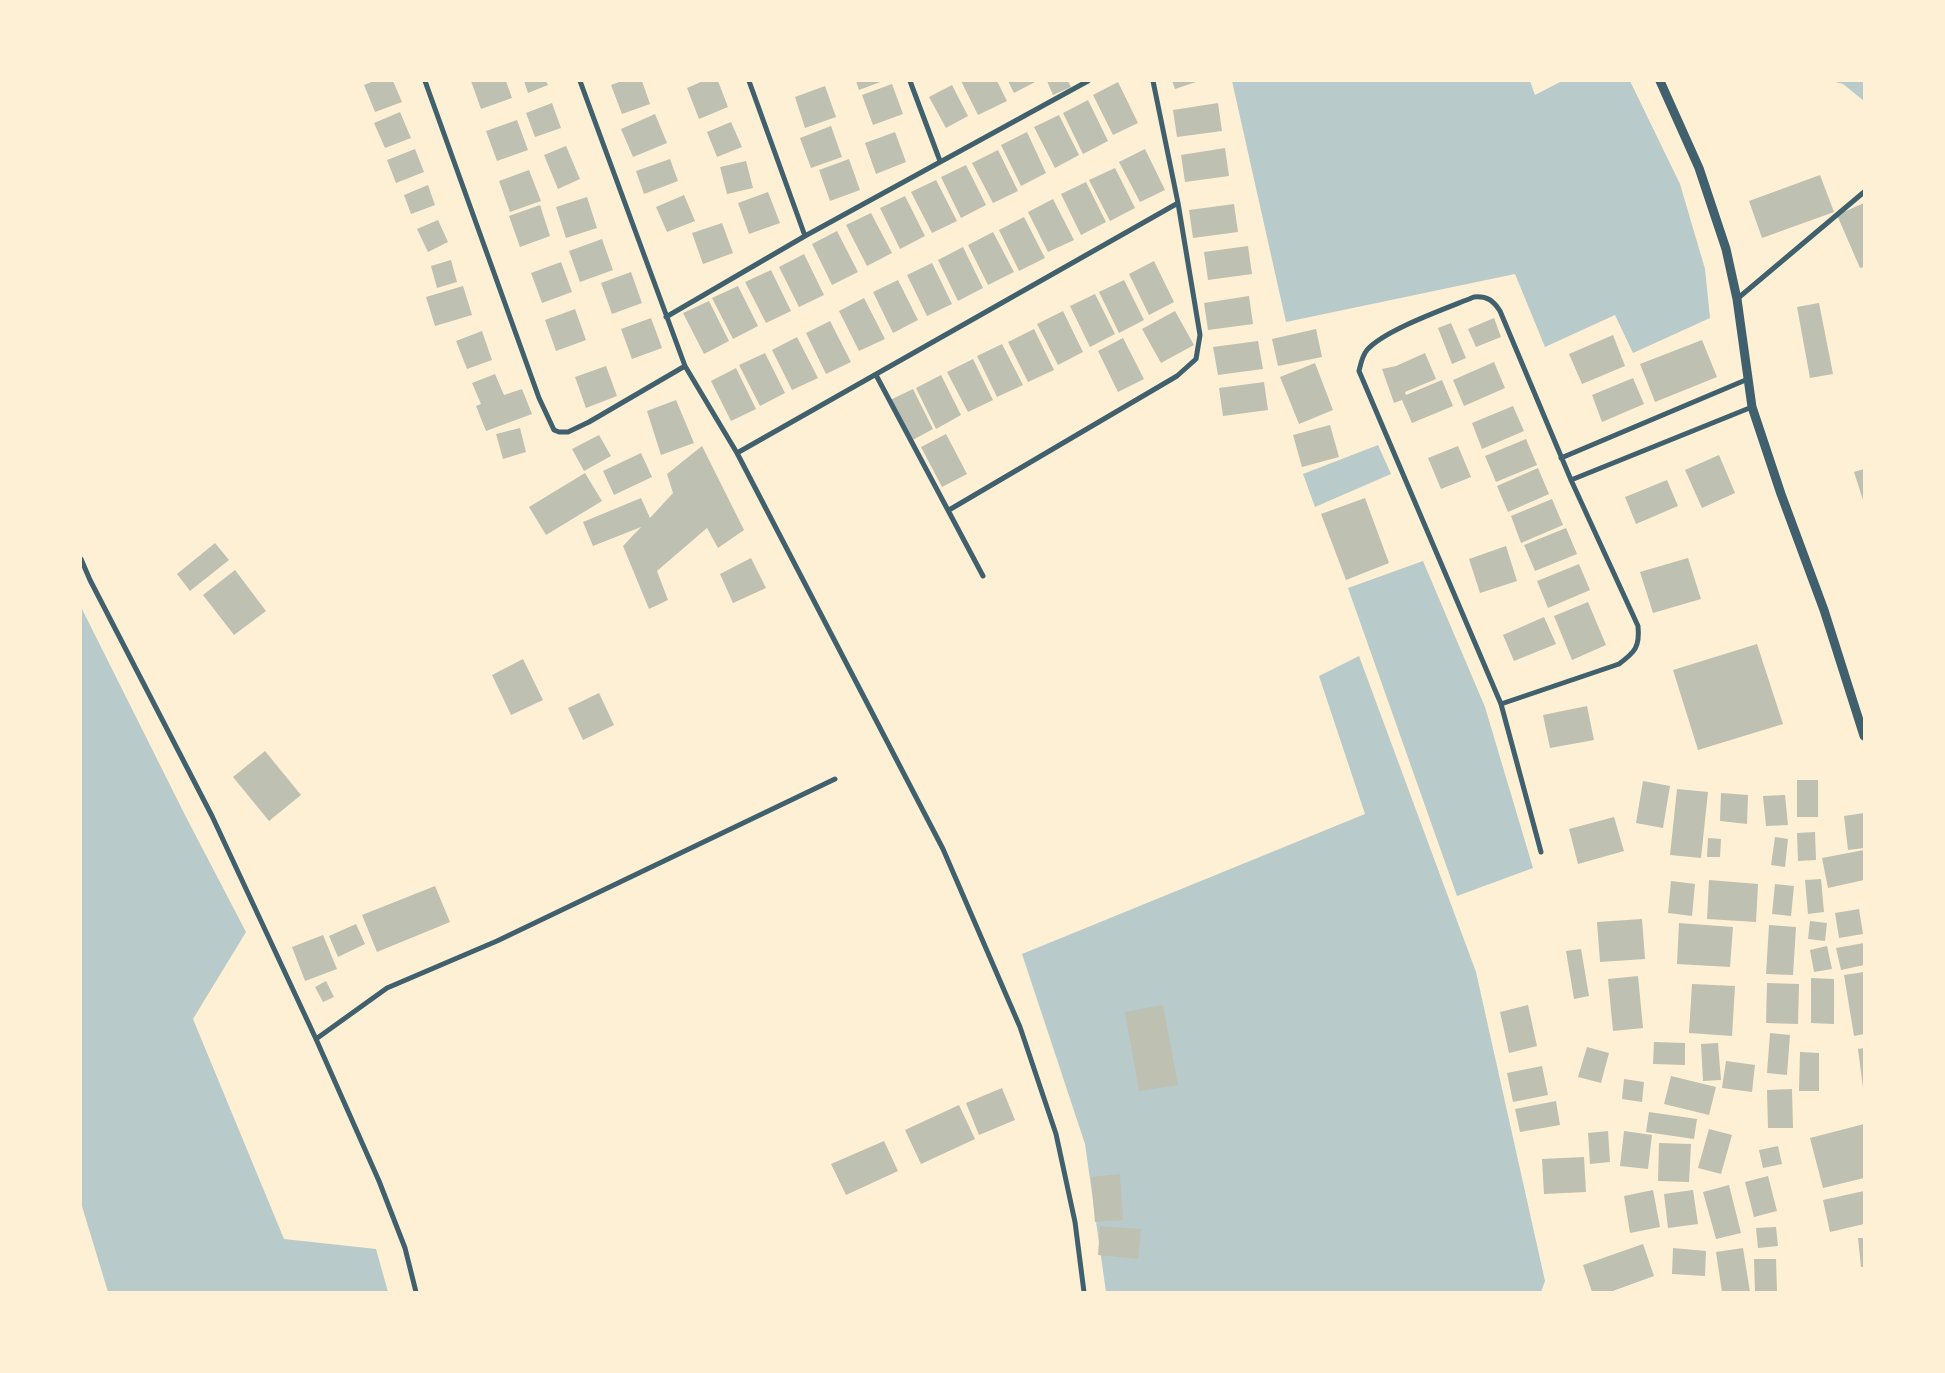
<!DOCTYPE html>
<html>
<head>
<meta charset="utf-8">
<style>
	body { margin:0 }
	#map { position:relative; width:1945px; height:1373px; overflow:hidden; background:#fdf0d5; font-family:"Asap Condensed",sans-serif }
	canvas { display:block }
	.frame { position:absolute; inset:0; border:82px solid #fdf0d5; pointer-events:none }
</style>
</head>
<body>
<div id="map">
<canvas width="1945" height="1373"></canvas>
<div class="frame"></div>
</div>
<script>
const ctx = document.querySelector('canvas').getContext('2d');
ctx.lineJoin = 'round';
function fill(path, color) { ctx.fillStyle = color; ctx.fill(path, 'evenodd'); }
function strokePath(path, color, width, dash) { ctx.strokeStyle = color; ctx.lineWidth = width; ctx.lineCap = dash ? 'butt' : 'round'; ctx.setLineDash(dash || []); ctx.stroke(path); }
fill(new Path2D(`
	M1232 81H1530L1535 95 1562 81H1630L1680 184 1705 269 1710 318 1633 353 1615 315 1545 347 1515 274 1286 322Z
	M1831 81H1864V101L1843 84Z
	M1378 445 1391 474 1315 507 1303 474Z
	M1423 561 1485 707 1533 868 1457 896 1348 588Z
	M81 607 186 817 246 932 193 1019 284 1239 376 1249 388 1292H108L81 1203Z
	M1359 656 1476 972 1545 1281 1541 1292H1106L1085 1144 1022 954 1365 814 1319 676Z`), '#b9caca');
fill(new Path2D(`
	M374 81H393L402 102 375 112 364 85Z
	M471 81H506L512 98 481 109Z
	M524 81H546L548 85 528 93Z
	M622 81H642L650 104 622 114 611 85Z
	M703 81H718L728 107 699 119 687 88Z
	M856 81H883L859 90Z
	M961 81H997L1007 101 978 115Z
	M1008 81H1037L1014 93Z
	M1047 81H1068L1071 87 1053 95Z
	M1172 81H1196V82L1175 89Z
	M1118 82 1138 123 1113 135 1093 95Z
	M892 84 903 114 873 125 862 95Z
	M952 85 968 116 946 128 929 97Z
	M825 86 836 117 805 128 795 97Z
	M1088 100 1108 141 1083 154 1063 113Z
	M552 103 561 128 535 137 526 113Z
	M1218 103 1222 131 1177 137 1173 110Z
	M400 112 411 138 385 148 374 123Z
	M655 114 667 143 633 157 621 129Z
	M1059 115 1079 155 1055 168 1034 127Z
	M517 120 528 150 497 161 486 131Z
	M731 122 742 147 717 157 707 132Z
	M831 126 842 157 811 168 800 138Z
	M895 132 906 162 876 174 865 143Z
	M1027 132 1046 173 1021 186 1001 145Z
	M566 146 580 179 558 189 544 155Z
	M1225 148 1229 176 1185 182 1181 155Z
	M415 149 424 172 396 183 387 160Z
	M1145 149 1165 190 1140 202 1119 162Z
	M998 150 1018 191 993 203 972 163Z
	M670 159 678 181 644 194 636 171Z
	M849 159 860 190 830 201 819 170Z
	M746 161 753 188 727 194 720 167Z
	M966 165 986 205 961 218 941 177Z
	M1115 168 1135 208 1110 221 1089 180Z
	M529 170 541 201 510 212 499 181Z
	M1820 175 1834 212 1762 238 1749 201Z
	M936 180 957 221 932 233 911 192Z
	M1086 182 1106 222 1081 235 1061 194Z
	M428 185 435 205 411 214 404 195Z
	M768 192 780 223 749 234 738 203Z
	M684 195 695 221 667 232 656 207Z
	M905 196 925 236 900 249 880 208Z
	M587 197 597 228 566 238 556 207Z
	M1053 199 1074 240 1048 252 1028 212Z
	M1864 203V267L1860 268 1837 215Z
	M1234 204 1238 232 1193 238 1189 210Z
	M540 205 550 236 520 247 509 216Z
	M871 213 892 253 867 266 846 225Z
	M1024 217 1045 258 1019 271 999 230Z
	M438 220 448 242 428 252 417 229Z
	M722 223 733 253 703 264 692 233Z
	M837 231 858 272 832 285 812 244Z
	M993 232 1014 272 988 285 968 245Z
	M602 239 613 270 580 282 569 251Z
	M1248 246 1252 274 1208 280 1204 252Z
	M963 247 983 288 958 301 938 260Z
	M804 254 824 295 799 307 779 267Z
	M451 260 457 282 437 288 431 266Z
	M1154 261 1174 302 1149 315 1129 274Z
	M561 262 572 292 542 303 531 273Z
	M932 263 952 304 927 316 907 275Z
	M771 270 791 311 766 323 745 282Z
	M631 272 642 303 612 314 601 283Z
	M898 280 918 320 893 333 873 292Z
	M1124 280 1144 320 1119 333 1099 292Z
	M463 286 472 315 435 326 426 297Z
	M738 286 758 326 733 339 712 298Z
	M1095 294 1115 334 1090 347 1070 306Z
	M1249 296 1253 324 1208 330 1204 303Z
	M864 298 885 339 859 351 839 311Z
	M709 301 729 341 704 354 683 313Z
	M1819 303 1833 374 1810 378 1797 307Z
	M575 309 586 340 556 351 545 320Z
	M1063 311 1083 352 1058 365 1037 324Z
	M1175 311 1194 345 1161 363 1142 329Z
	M651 318 662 348 632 359 621 329Z
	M1494 318 1501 337 1476 347 1468 329Z
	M830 321 851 362 826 374 806 333Z
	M1451 323 1466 358 1452 364 1438 328Z
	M1034 329 1054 370 1028 382 1008 342Z
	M1316 329 1322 357 1278 366 1272 339Z
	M482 331 492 360 467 369 456 341Z
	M1613 335 1625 366 1582 384 1569 354Z
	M797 337 818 378 792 390 772 350Z
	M1123 338 1144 379 1118 392 1098 351Z
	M1702 340 1717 377 1655 402 1640 364Z
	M1258 341 1263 369 1218 375 1213 347Z
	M1002 344 1023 385 997 397 977 356Z
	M765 353 785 393 760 406 739 365Z
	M1425 353 1436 379 1405 392 1406 395 1442 380 1453 406 1412 423 1402 400 1394 403 1382 369 1396 366Z
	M973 359 993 400 968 412 947 372Z
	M1494 362 1505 388 1464 406 1453 380Z
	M1315 363 1333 410 1299 424 1280 377Z
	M606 366 617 396 586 408 575 377Z
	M736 368 756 409 731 421 711 381Z
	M495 374 504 395 522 389 532 414 486 431 476 406 481 404 472 383Z
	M941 375 961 415 936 429 916 388Z
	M1633 378 1644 404 1602 422 1592 395Z
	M1264 382 1268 410 1223 416 1219 388Z
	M913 389 933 429 909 442 888 401Z
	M676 400 694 443 661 455 647 411Z
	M1513 406 1524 431 1482 449 1472 423Z
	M1330 425 1339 457 1302 467 1293 435Z
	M520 428 526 452 503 459 496 434Z
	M946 434 967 474 942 487 921 447Z
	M599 435 611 456 584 471 572 449Z
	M1526 439 1537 465 1496 482 1485 456Z
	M702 446 744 530 718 548 707 528 657 571 668 600 649 609 623 546 641 527 593 546 583 522 641 498 650 518 673 493 667 474Z
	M1458 446 1471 477 1441 489 1428 458Z
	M641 453 652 477 614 495 603 471Z
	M1719 455 1735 493 1702 508 1685 470Z
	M1538 468 1549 494 1508 512 1497 486Z
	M1864 469V500H1863L1854 472Z
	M585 473 602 501 546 535 529 507Z
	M1667 480 1678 506 1636 524 1625 497Z
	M1365 498 1389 563 1346 580 1321 514Z
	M1552 499 1563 525 1521 543 1511 516Z
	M1566 528 1577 554 1535 571 1524 545Z
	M215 543 229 560 190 591 177 574Z
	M1506 546 1517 581 1480 593 1469 559Z
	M751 558 766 588 733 603 720 574Z
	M1688 558 1701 599 1653 613 1640 572Z
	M1579 564 1590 590 1548 608 1537 581Z
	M235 570 266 611 234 635 203 595Z
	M1588 602 1606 645 1572 660 1554 616Z
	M1544 617 1556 644 1514 661 1503 635Z
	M1757 644 1783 724 1698 750 1673 670Z
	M523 659 543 700 511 715 492 675Z
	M599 693 614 725 583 740 568 708Z
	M1587 706 1594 740 1550 748 1543 715Z
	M265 751 301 795 269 821 233 777Z
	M1797 780H1818V817H1797Z
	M1643 781 1670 786 1663 828 1636 823Z
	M1677 789 1708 792 1701 858 1670 855Z
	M1721 793 1748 795 1747 824 1720 821Z
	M1785 795 1788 825 1766 826 1763 796Z
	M1864 813V848L1848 850 1844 816Z
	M1614 817 1624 851 1578 864 1569 829Z
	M1815 832 1816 860 1798 861 1797 833Z
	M1775 837 1788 839 1785 867 1771 865Z
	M1708 838 1721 839 1720 857H1707Z
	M1864 850V880L1828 888 1822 858Z
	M1821 879 1824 912 1808 914 1805 880Z
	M1709 880 1758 884 1756 922 1707 919Z
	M1671 881 1695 884 1692 916 1668 913Z
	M1775 884 1794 886 1791 916 1772 914Z
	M435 886 450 922 377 952 362 915Z
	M1859 909 1863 934 1839 938 1835 913Z
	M1642 919 1645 959 1600 962 1597 922Z
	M1810 921 1827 923 1825 941 1808 939Z
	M1679 923 1733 927 1730 967 1677 964Z
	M356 924 365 944 338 957 329 936Z
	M1769 925 1796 927 1793 975 1766 974Z
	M323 935 337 969 305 981 292 947Z
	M1864 943V965L1841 970 1836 948Z
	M1827 946 1832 969 1814 972 1810 950Z
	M1581 949 1589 996 1574 999 1566 951Z
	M1864 972V1034L1854 1036 1844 975Z
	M1638 976 1643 1028 1613 1031 1608 979Z
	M1811 978 1834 979V1024L1811 1023Z
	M326 981 334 997 323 1002 315 987Z
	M1767 983 1799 984 1798 1024 1766 1023Z
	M1692 984 1735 986 1732 1036 1689 1033Z
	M1163 1005 1178 1085 1139 1091 1125 1012Z
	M1528 1005 1537 1046 1509 1053 1500 1012Z
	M1770 1033 1790 1035 1787 1075 1767 1073Z
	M1654 1042 1685 1043V1065L1653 1064Z
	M1718 1043 1721 1080 1703 1081 1701 1044Z
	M1587 1047 1609 1053 1601 1083 1578 1077Z
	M1864 1048V1087L1863 1088 1858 1049Z
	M1800 1052 1819 1053V1091H1799Z
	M1726 1061 1755 1065 1752 1092 1722 1088Z
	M1542 1066 1548 1095 1513 1102 1507 1073Z
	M1671 1076 1716 1087 1709 1115 1664 1104Z
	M1624 1079 1644 1082 1642 1102 1622 1099Z
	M1002 1088 1015 1120 979 1135 966 1103Z
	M1792 1089 1793 1128H1768L1767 1090Z
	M1556 1101 1560 1125 1520 1132 1515 1109Z
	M959 1105 975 1139 921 1164 905 1130Z
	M1649 1112 1697 1119 1694 1139 1646 1132Z
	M1864 1124V1178L1823 1188 1810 1138Z
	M1709 1129 1732 1135 1721 1174 1698 1168Z
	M1608 1131 1610 1162 1590 1164 1588 1133Z
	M1624 1131 1652 1135 1648 1169 1620 1166Z
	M884 1141 898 1171 846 1195 831 1164Z
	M1659 1143 1691 1144 1689 1182 1658 1181Z
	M1778 1146 1782 1164 1763 1168 1759 1150Z
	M1584 1157 1586 1192 1544 1194 1542 1159Z
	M1120 1174 1123 1220 1095 1222 1091 1177Z
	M1768 1176 1777 1211 1754 1217 1745 1182Z
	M1729 1185 1741 1233 1716 1239 1703 1192Z
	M1653 1190 1660 1227 1630 1233 1624 1196Z
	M1693 1190 1698 1224 1668 1228 1664 1194Z
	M1864 1191V1224L1830 1232 1823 1200Z
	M1100 1226 1141 1229 1138 1259 1098 1255Z
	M1776 1227 1778 1246 1758 1248 1756 1228Z
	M1858 1238H1864V1267H1861Z
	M1643 1244 1654 1276 1610 1292H1592L1583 1265Z
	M1673 1248 1706 1251 1705 1276 1672 1274Z
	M1743 1248 1750 1292H1722L1716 1252Z
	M1754 1259H1776L1777 1292H1755Z`), '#bec0b2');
strokePath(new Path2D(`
	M425 81 539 398 554 430 559 432H568L589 422 685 366
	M580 81 685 366 737 453 943 849 1020 1027 1056 1134 1075 1222 1084 1292
	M749 81 805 236
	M910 81 940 161
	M1737 299 1864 192
	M666 317 805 236 1088 81
	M876 375 983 576
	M737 453 1178 203
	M1561 458 1748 379
	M1571 480 1752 407
	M949 510 1177 376 1196 359 1200 335 1178 203 1153 81
	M81 559 90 580 212 816 316 1039 379 1181 405 1248 416 1292
	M1501 704 1619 664C1635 652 1640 647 1638 626L1571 480 1500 311C1493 300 1487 296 1474 297 1447 308 1384 330 1367 350 1362 356 1361 363 1359 371L1501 704 1541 852
	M316 1039 387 988 497 941 835 779`), '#3f606c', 5);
strokePath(new Path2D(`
	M1660 81 1699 168 1726 249 1737 299 1752 407 1781 494 1824 610 1864 736`), '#3f606c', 9);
</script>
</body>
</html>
